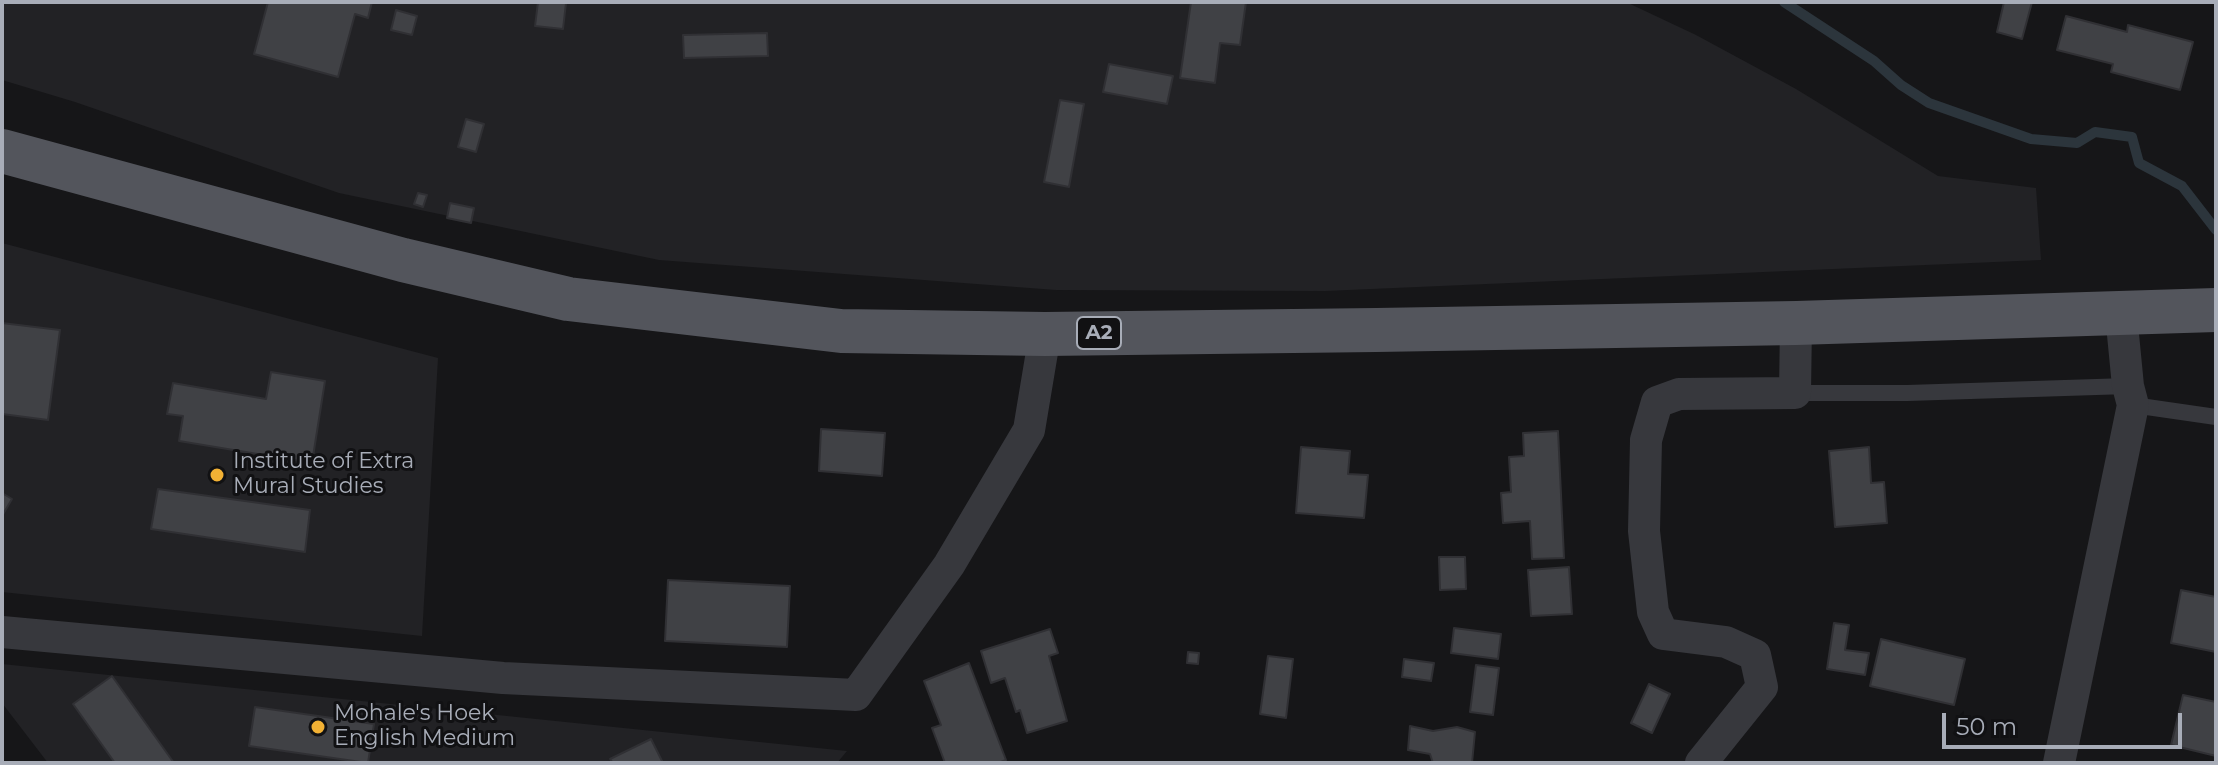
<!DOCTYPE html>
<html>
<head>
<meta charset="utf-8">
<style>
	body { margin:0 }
	#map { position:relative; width:2218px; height:765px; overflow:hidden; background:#161618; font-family:Montserrat,sans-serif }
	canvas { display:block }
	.frame { position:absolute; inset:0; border:4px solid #a8adb8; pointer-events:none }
	.scale { position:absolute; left:1942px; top:713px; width:240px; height:36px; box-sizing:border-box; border:4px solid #a8adb8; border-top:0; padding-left:10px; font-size:24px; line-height:28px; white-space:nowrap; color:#a8adb8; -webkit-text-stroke:6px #111113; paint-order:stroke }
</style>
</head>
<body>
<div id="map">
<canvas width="2218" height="765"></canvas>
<div class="frame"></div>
<div class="scale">50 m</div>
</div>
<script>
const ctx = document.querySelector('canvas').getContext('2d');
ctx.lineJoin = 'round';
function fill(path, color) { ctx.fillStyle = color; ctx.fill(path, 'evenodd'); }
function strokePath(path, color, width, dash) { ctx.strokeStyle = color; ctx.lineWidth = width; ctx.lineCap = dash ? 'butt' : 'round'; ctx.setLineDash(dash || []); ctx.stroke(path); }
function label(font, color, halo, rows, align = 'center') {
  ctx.font = font + ' Montserrat,sans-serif'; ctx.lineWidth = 6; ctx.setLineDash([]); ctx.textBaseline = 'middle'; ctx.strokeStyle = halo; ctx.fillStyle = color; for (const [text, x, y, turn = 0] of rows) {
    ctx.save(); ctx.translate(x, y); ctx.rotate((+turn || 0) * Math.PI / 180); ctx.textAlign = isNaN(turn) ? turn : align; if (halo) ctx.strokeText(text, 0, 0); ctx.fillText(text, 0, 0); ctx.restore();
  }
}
fill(new Path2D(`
	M2 2H1626L1696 35 1796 89 1938 176 2036 188 2041 260 1325 291 1056 290 659 260 339 193 75 102 2 80Z
	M2 243 438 358 422 636 2 592Z
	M2 664 847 751 837 763H48L2 703Z`), '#222225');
strokePath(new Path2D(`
	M1784 2 1874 61 1901 85 1929 103 2031 139 2077 143 2095 132 2132 137 2139 163 2182 186 2216 230`), '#2c353c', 10);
const building = new Path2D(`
	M268 2H372L368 18 355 14 338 77 254 54Z
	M538 2 566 3 563 29 535 26Z
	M1191 2H1246L1240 45 1220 43 1215 83 1180 78Z
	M2004 2H2032L2022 39 1997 32Z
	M396 10 417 16 412 35 391 30Z
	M2066 16 2127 32 2128 25 2193 42 2180 90 2111 72 2113 64 2057 50Z
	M767 33 768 56 684 58 683 35Z
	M1109 64 1173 76 1167 104 1103 92Z
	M1060 100 1084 104 1069 187 1044 182Z
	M466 119 484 124 476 152 458 147Z
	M418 193 427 195 423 207 414 204Z
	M450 203 474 208 471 223 447 218Z
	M2 323 60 330 48 420 2 414Z
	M271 372 325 381 312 463 179 441 183 416 167 414 173 383 266 399Z
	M821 429 885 433 882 476 819 471Z
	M1558 431 1564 558 1532 559 1530 521 1503 523 1501 493 1511 492 1509 457 1524 456 1523 433Z
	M1301 447 1350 451 1348 474 1368 475 1364 518 1296 513Z
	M1869 447 1871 483 1884 482 1887 523 1835 527 1829 451Z
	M158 489 310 510 305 552 151 529Z
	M2 493 12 499 2 516Z
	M1439 557H1465L1466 589 1440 590Z
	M1569 567 1572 614 1531 616 1528 570Z
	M668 580 790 586 787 647 665 641Z
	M2181 590 2216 597V652L2171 643Z
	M1834 623 1849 625 1845 650 1869 653 1865 675 1827 669Z
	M1454 628 1501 634 1498 659 1451 653Z
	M1050 629 1058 653 1049 656 1067 721 1027 733 1020 710 1016 712 1005 678 991 683 981 651Z
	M1881 639 1965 659 1954 705 1870 686Z
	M1188 652 1199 653 1198 664 1187 663Z
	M1268 656 1293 659 1286 718 1260 714Z
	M1404 659 1434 663 1431 681 1402 677Z
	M969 663 1006 760 998 763H945L932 728 941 725 924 681Z
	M1476 665 1499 668 1493 715 1470 712Z
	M112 676 174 763H115L73 704Z
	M1649 684 1670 694 1652 733 1631 723Z
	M2183 695 2216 702V756L2171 745Z
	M255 707 374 724 368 763 249 746Z
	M1410 726 1433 731 1457 727 1475 732 1472 763H1433L1430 754 1408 750Z
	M651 739 663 763H613L610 759Z`);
fill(building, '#404145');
strokePath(building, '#303034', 2);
strokePath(new Path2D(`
	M1795 393H1907L2128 386
	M2133 405 2216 417`), '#37383d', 16);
strokePath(new Path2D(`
	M2 632 503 678 856 695 949 565 1029 430 1045 334
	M1701 763 1762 687 1755 655 1726 642 1663 634 1653 612 1644 531 1646 440 1657 402 1679 394 1795 393 1796 323
	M2059 763 2133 405 2128 386 2121 314`), '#37383d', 32);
strokePath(new Path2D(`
	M2 151 403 260 568 299 841 331 1045 334 1376 330 1796 323 2216 310`), '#53555c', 44);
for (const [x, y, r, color] of [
	[217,475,8,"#f2b134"],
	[318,727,8,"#f2b134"]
]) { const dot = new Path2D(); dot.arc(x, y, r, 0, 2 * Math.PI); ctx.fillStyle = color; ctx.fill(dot); strokePath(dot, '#111113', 3); }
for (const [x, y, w] of [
	[1099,333,44]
]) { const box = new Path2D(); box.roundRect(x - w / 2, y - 16, w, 32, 6); ctx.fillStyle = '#111113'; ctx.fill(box); strokePath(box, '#a8adb8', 2); }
label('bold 20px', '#a8adb8', null, [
	["A2",1099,333]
]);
label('22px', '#a8adb8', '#111113', [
	["Institute of Extra",233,462],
	["Mural Studies",233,487],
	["Mohale's Hoek",334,714],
	["English Medium",334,739]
], 'left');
</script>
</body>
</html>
